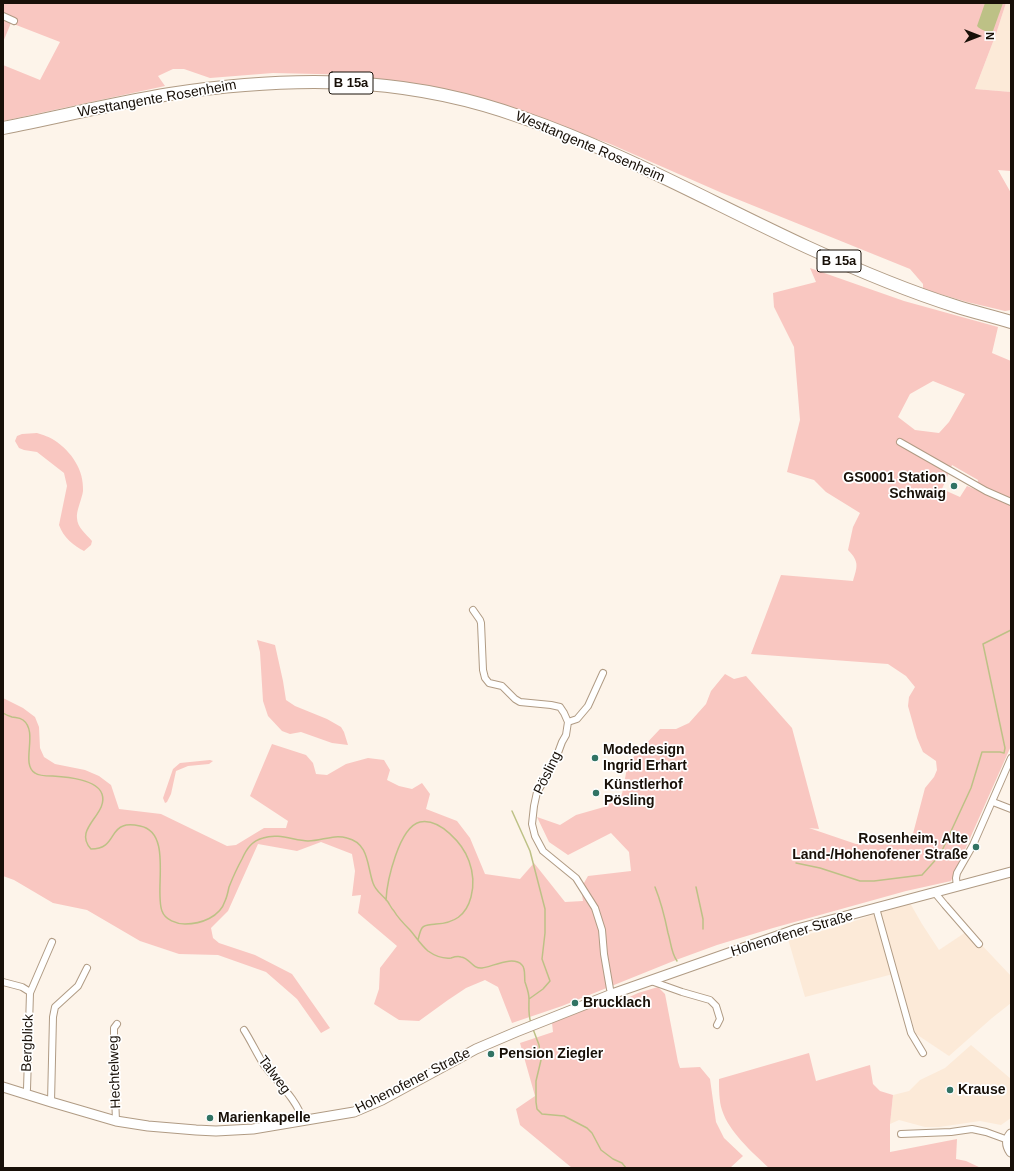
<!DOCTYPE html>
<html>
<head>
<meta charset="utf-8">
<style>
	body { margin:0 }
	#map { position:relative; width:1014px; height:1171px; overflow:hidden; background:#fdf4ea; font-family:Arial,sans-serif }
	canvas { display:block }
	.frame { position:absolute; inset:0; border:4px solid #181008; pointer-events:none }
	.north { position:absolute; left:958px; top:16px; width:40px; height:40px; -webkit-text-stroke:3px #fff; paint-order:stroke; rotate:90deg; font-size:11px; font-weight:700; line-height:16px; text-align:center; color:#181008 }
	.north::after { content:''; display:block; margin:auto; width:14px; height:18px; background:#181008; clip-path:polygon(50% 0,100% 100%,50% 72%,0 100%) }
</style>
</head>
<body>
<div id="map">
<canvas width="1014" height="1171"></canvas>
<div class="frame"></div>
<div class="north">N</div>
</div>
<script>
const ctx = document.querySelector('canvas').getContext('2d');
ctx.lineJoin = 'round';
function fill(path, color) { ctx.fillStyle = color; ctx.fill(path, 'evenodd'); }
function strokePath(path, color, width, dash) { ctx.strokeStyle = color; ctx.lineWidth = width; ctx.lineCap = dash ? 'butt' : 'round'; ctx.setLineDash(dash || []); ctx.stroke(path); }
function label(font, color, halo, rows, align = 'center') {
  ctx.font = font + ' Arial,sans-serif'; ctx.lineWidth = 3.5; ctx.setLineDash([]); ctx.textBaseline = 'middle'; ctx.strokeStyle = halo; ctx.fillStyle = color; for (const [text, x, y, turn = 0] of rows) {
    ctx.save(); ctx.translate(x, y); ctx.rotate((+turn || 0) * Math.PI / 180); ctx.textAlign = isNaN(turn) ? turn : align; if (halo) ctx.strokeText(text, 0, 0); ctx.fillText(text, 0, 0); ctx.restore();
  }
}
fill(new Path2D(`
	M1006 3H1011V92L975 89 996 34Z
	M910 903 922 924 939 950 969 930 977 940 1011 976V1003L992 1018 949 1056 916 1034 897 973 805 997 788 939 834 928 881 912Z
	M971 1045 1011 1079V1118L1001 1125 980 1121 939 1127H925L899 1120 890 1124 893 1095 909 1091 920 1080 945 1068Z`), '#fcead8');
fill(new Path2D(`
	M3 3H1006L996 34 975 89 1011 92V171L998 170 1011 193V310L1005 311 967 302 923 289V284L910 269 722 193 608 143 511 110 371 80 360 75 273 73 210 78 184 69H173L158 76 165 86 3 121V65L40 80 60 42 11 23 3 42Z
	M810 268 904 301 998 327 992 353 1011 361V746L951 881 906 891 773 928 717 945 676 960 562 1006 512 1023 498 987 485 980 466 988 448 1000 419 1021 399 1020 374 1004 379 989 380 968 397 946 358 913 361 895 352 896 355 871 352 854 321 842 297 851 258 844 228 911 211 928 213 938 219 943 255 955 292 974 330 1028 321 1033 297 999 266 972 218 955 179 954 140 941 87 910 53 903 14 880 3 876V698L23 708 35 717 39 727 40 748 44 757 55 764 85 770 99 776 111 785 119 809 161 814 227 846 236 845 264 828H286L288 821 250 796 272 744 306 755 313 763 316 774 327 775 346 764 368 758 384 760 390 770 387 780 399 786 412 789 422 783 430 794 426 809 457 821 470 838 485 874 520 879 534 863 565 902 583 901 581 888 588 876 631 871 629 852 611 833 568 855 549 842 537 817 560 825 576 815 604 807 622 794 628 763 660 729H676L689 723 706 704 711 691 725 674 734 679 746 676 792 728 819 829 809 828 856 844 910 845 925 788 934 777 937 770 936 761 923 752 917 738 908 706 909 697 915 687 906 676 888 664 751 654 781 575 853 581C857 567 860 562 848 550L853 527 860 513 826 492 814 480 787 472 800 420 794 347 774 307 773 293 816 282ZM933 381 965 394 949 422 939 433 915 430 898 417 910 394ZM952 465 978 480 977 490 967 486 960 497 942 489Z
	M37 433C43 435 50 437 54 440 72 452 84 470 83 491 82 499 76 511 77 518 77 527 86 534 92 541L91 545 84 551C74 546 63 537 59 525L67 486 64 473 37 452 24 450 19 448 15 441 17 436 22 434Z
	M257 640 275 645 283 681 286 700 295 706 327 719 341 727 344 732 348 745 332 743 301 732 290 734 282 731 268 716 263 701 260 652Z
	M210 760 213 761 209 764 188 766 176 771 171 794 167 802 165 803 163 798 173 769 180 763Z
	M658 987 665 994 678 1062 680 1068 700 1067 710 1079 716 1122 724 1138 743 1156 730 1168H572L520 1125 516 1109 535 1096 520 1043 553 1032 552 1023 600 1004 621 1001 638 993Z
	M809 1053 816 1081 870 1065 873 1084 880 1091 893 1095 890 1124V1152L957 1139 956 1159 966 1161 981 1168H769C752 1152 729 1132 722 1110 719 1101 719 1088 719 1079Z`), '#f9c7c1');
fill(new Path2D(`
	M985 3H1003L993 31C988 33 981 30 977 26Z`), '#bdc186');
strokePath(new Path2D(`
	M3 713C6 715 9 716 12 717 16 718 19 717 23 720 39 732 20 764 35 773 39 776 47 776 52 776 66 777 97 779 102 794 109 814 72 829 91 849 114 849 110 830 123 826 128 824 135 825 140 826 173 832 154 891 162 911 165 920 177 924 185 924 201 924 220 917 225 901 227 897 228 892 229 887 233 877 237 868 242 859 247 848 252 841 263 838 278 833 293 840 308 841 322 841 333 834 347 838 369 843 367 866 373 883 376 892 383 895 388 902 390 905 391 908 394 911 398 918 404 924 410 930 416 937 421 945 428 951 435 956 442 959 451 958 454 957 458 956 461 957 470 958 472 969 482 968 492 967 513 955 522 965 526 969 524 977 525 982 527 988 529 993 529 999 529 1008 528 1015 531 1023
	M512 811 530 851 545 909V933L542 959 550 981 543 989 529 999
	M796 863 820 868 860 881H874L922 875 940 855 971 788 982 752H1000L1004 753 1005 748 983 644 1011 630
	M655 887C661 902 665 918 668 933 671 942 671 953 677 961
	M696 887 703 919V929
	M386 900C387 881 399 827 420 822 440 818 463 844 469 861 473 872 474 886 471 897 466 916 454 923 436 924 431 925 425 924 422 928 420 931 419 936 418 940
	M533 1029 539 1045 541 1060 536 1081V1102L537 1109 542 1114 564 1116 587 1128 592 1133 601 1150 613 1159 622 1163 626 1168`), '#bdc186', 1.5);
const street = new Path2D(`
	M3 16 14 21
	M900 442 986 491 1011 502
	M473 610 480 620 481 623 483 670 485 678 489 683 502 686 515 699 520 702 551 705 560 707 564 713 568 722 566 735 562 742 555 761 546 778 537 792 534 806 532 824 535 836 543 851 576 878 595 908 602 930 604 954 610 989 612 994
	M568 722 577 719 588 706 603 673
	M993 802 1011 809
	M957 887 956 878 957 873 973 845 1011 758
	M935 893 945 905 979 944
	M876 908 911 1033 923 1053
	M651 981 682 992 710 1000 716 1006 720 1019 717 1025
	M3 982 22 987 30 992
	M244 1030C251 1041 257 1054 264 1065 277 1082 297 1099 303 1121
	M26 1094 27 1089 30 993 52 942
	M51 1102 53 1017 55 1007 78 986 87 968
	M116 1121 114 1070V1028L117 1024
	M901 1134 951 1132 972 1129 986 1132 1008 1140`);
const secondary = new Path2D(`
	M3 1087 51 1102 116 1121 148 1126 196 1130 216 1131 253 1129 354 1112 382 1100 476 1049 516 1032 612 994 797 929 1011 872
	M1011 1134C1006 1140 1007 1146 1011 1152`);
const highway = new Path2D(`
	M3 128C59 117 114 103 170 94 235 84 300 79 366 84 418 88 471 99 521 117 620 151 712 203 807 247 855 269 904 290 955 306 973 312 992 316 1011 322`);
strokePath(street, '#b09b84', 8);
strokePath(secondary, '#b09b84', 11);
strokePath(highway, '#b09b84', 14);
strokePath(street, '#fff', 6);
strokePath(secondary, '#fff', 9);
strokePath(highway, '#fff', 12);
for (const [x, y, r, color] of [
	[954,486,4,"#317364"],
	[595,758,4,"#317364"],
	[596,793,4,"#317364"],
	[976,847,4,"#317364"],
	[575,1003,4,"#317364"],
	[491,1054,4,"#317364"],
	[950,1090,4,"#317364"],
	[210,1118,4,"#317364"]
]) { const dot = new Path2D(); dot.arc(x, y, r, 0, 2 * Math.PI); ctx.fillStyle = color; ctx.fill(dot); strokePath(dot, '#fff', 1.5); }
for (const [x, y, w] of [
	[351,83,44],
	[839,261,44]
]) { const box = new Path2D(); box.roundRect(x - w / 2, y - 11, w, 22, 3); ctx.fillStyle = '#fff'; ctx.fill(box); strokePath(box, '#181008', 1); }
label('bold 13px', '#181008', null, [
	["B 15a",351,83],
	["B 15a",839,261]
]);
label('14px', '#181008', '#fff', [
	["Westtangente Rosenheim",157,99,-10],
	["Westtangente Rosenheim",590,147,23],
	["Pösling",548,773,-64],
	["Hohenofener Straße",792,934,-17],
	["Bergblick",28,1043,-88],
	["Hechtelweg",115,1072,-92],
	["Talweg",274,1075,53],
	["Hohenofener Straße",413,1081,-27]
]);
label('bold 14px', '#181008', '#fff', [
	["GS0001 Station",946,478,"right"],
	["Schwaig",946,494,"right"],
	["Modedesign",603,750],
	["Ingrid Erhart",603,766],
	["Künstlerhof",604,785],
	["Pösling",604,801],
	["Rosenheim, Alte",968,839,"right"],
	["Land-/Hohenofener Straße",968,855,"right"],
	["Brucklach",583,1003],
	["Pension Ziegler",499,1054],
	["Krause",958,1090],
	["Marienkapelle",218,1118]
], 'left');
</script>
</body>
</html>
